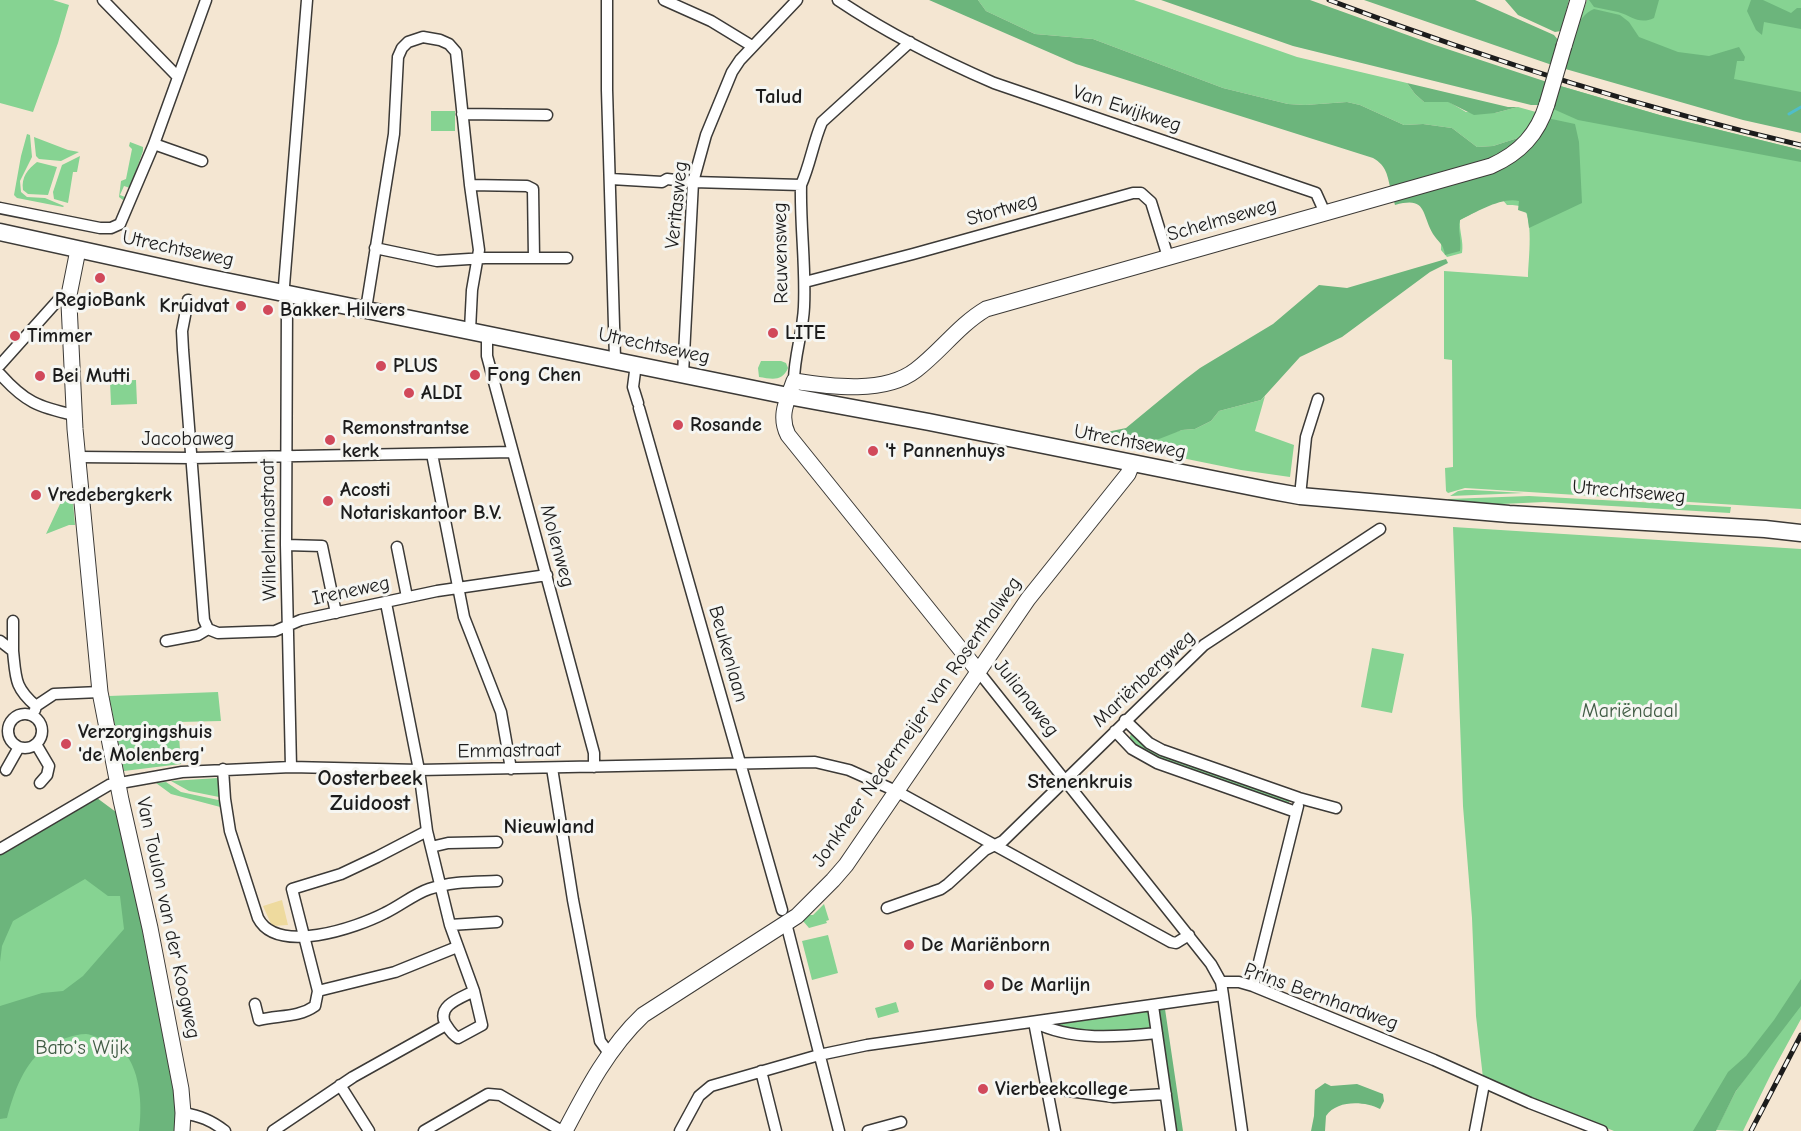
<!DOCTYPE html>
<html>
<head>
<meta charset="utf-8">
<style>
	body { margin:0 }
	canvas { display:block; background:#f4e6d2 }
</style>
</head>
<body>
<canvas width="1801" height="1131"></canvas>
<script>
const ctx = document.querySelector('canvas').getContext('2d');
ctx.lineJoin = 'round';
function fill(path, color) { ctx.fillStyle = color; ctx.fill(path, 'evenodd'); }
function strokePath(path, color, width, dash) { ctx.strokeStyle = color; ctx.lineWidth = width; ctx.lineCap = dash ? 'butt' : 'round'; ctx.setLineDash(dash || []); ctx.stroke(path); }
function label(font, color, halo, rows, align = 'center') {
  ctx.font = font + ' "Comic Neue",sans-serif'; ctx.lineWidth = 6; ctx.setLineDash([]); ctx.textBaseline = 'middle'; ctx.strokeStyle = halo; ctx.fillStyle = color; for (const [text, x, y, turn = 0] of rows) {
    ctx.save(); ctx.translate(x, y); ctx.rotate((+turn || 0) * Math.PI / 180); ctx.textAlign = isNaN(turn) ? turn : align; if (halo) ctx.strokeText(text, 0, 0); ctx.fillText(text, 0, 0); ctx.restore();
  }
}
fill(new Path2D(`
	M0 0H53L69 5 58 43 33 112 0 103Z
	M978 0H1134L1297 57 1407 83 1415 94 1424 102H1449L1466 112 1495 113 1518 107 1536 112 1527 135 1493 146 1477 147 1452 128 1423 124 1404 125 1360 105 1347 102 1305 105 1288 104 1223 88 1093 39 1035 34 986 11Z
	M1587 0H1801V106L1577 29Z
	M1557 85 1663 116 1801 150V509L1465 488 1448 493 1446 491 1445 468 1453 467 1452 360 1444 359V271L1528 277C1528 263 1535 213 1521 207 1518 205 1511 205 1507 205L1501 198 1460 220C1459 232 1464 241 1462 253L1447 257 1441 250 1443 184 1510 162Z
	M431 111H455V131H431Z
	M27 134 30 135 32 157 20 181 21 192 27 197 45 198 64 206 63 207 17 198 14 195 21 156Z
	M34 137 68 150 79 152 61 161 39 159 36 156Z
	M130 142 143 147V151L130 188 124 186 120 195 125 197 123 200 119 197 121 181 126 179 132 149 129 146Z
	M80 156 77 172H73L68 203 54 199 53 192 62 165Z
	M37 162 57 167 48 195 28 194 23 190C21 177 28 169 37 162Z
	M761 361H781L786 363 788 368C782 382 772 379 759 377L758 368Z
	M136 380 137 404 111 405 110 381Z
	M1265 396 1255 431 1294 445 1290 477 1241 470 1123 446 1128 440 1144 441 1182 430 1195 429 1211 421 1219 411 1261 400Z
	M67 489 72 491 75 525H69L46 534Z
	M1465 490H1472L1524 493 1450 496 1458 491Z
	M1529 496 1731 507 1730 513 1544 502 1481 505 1448 503V499Z
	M1453 527 1801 549V1019L1772 1072 1743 1131 1716 1130 1736 1091 1756 1063 1697 1131H1614L1483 1078 1476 1016 1472 918 1463 806Z
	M1372 648 1404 654 1392 713 1361 707Z
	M218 692 221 721 178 722 181 764 124 771 109 696Z
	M1131 734 1289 798V803L1145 754 1129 739Z
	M218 778 220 780 222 796 219 797 189 791 171 781Z
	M166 782 181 792 223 801 224 808 171 794 156 783Z
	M97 798 108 809 118 814 175 1131H0V854Z
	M824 904 829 920 826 921 827 923 809 928 803 921 809 915H813Z
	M828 935 838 973 812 980 802 941Z
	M896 1002 899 1012 878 1018 875 1008Z
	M1150 1010 1151 1028 1118 1035 1055 1027 1054 1023Z`), '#86d392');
fill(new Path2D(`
	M929 0H978L986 11 1035 34 1093 39 1223 88 1288 104 1305 105 1347 102 1360 105 1404 125 1423 124 1452 128 1477 147 1493 146 1527 135 1504 155 1391 190C1387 175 1387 166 1373 158L1076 64Z
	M1161 0H1310L1435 45 1547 82 1541 105H1531L1293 46Z
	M1364 0H1475L1554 35 1559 41 1552 65Z
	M1505 0H1569L1561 31 1555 32 1518 15Z
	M1589 0H1659L1654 18C1639 25 1632 16 1618 12 1610 10 1602 9 1594 7Z
	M1751 0H1763L1791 13 1797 8H1801V29L1764 22 1762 35 1756 30 1747 11Z
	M1594 9 1620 15 1629 22 1639 37 1678 52 1709 56 1739 47 1745 57 1744 61H1737L1734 79 1801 92V133L1743 120 1562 68C1569 50 1574 17 1594 9Z
	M1407 83 1508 107H1518L1495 113 1474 115 1448 102H1424L1415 94Z
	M1557 85 1663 116 1801 150V162L1578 120 1551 108Z
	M1547 118 1575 124 1579 142 1582 203 1529 228 1527 213 1518 210 1519 201C1501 197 1477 212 1460 220 1457 230 1462 239 1460 251L1445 255C1443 243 1439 243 1433 234 1421 213 1427 196 1395 205L1393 198 1483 173Z
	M1446 259 1448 263 1430 272 1342 337 1300 357 1261 400 1219 411 1211 421 1195 429 1182 430 1159 439 1128 440 1123 446 1103 443 1102 433 1126 428 1183 381 1200 368 1273 324 1319 285 1347 288Z
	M97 798 120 815 178 1115 175 1131H139C142 1109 141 1079 129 1059 123 1050 97 1035 86 1034 74 1034 56 1041 47 1047 24 1062 14 1092 7 1118L0 1119V1006L42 993 63 991 83 976 124 929 120 896H108L85 879 13 921 2 946 0 962V854Z
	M1801 979V1006L1736 1091 1716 1131H1693L1728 1072 1746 1056 1774 1020Z
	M1159 1009H1165L1183 1131H1175Z
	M1325 1083 1331 1086 1357 1084 1383 1094 1384 1101 1380 1109C1364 1101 1337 1100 1326 1116L1325 1131H1311L1314 1116 1315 1090Z`), '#6cb57c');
fill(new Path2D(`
	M282 900 288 925 272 926 263 906Z`), '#eeda9e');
strokePath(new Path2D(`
	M1789 114 1801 107`), '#50bdc9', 3);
const street = new Path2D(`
	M103 0 177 76
	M607 0V90L615 359
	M664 0 711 21 752 46
	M838 0C887 33 941 60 994 83L1316 193 1325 213
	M462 114 547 115
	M154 144 202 161
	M611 179 662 182 667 179 693 182 801 185
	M470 185 527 186 533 189 534 258
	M0 208 100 228H111L120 224 154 144 206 0
	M375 248 437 261 485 258H567
	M805 282 913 254 1133 193H1141L1151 202 1168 257
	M188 300 182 331 183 350 204 620 208 629
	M366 309 394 134 398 57 402 48 408 42 423 37 440 40 449 44 456 52 470 185 479 250 472 290 470 330
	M487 334V356L594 753V767
	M636 364 633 387 638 403
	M0 365 60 298 69 295
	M0 374C25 402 38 407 74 415
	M683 374 693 182 706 135 732 72 740 60 797 0
	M794 381C794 356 803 332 804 307 806 266 800 225 801 185 810 165 813 143 822 122L910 42
	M639 408 782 910
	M432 454 464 617 501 712 511 769
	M78 457 191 458 513 452
	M1300 496 1306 437 1318 399
	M286 545 322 546 336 613
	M397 547 407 597
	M386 603 419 770 427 831 450 925 474 991
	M13 621V651
	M0 641 13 651C16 678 14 687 36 706
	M166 641 198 635 208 629 218 633 275 631 301 620 437 591 547 575
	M978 671 1211 964 1221 982 1223 995 1242 1131
	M35 710 36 706 54 694 100 692
	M8 731a17 17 0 1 1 34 0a17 17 0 1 1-34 0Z
	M1125 720 1149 743 1162 750 1299 798 1336 808
	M1115 731 1132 749 1157 763 1296 812
	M36 744 49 766 47 775 40 783
	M291 767 286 545 287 303 284 286 307 0
	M552 768 573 900 600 1041 609 1053
	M223 769 225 799 230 831 258 918C277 955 356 928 385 913 400 906 414 894 429 889 452 881 474 882 497 881
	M6 770 19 747
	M431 847 448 843 497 842
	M0 849 109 785 182 772 291 767 419 770 815 762 849 770 896 791 1171 942 1176 943 1189 935
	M887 908 941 889 948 884 985 850 1003 841 1204 645 1380 529
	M786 923 839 1131
	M450 925 497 922
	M1221 982H1239L1253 986 1434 1060 1530 1103 1602 1131
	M1253 986 1298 806
	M318 991 395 972 457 947
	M474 991 482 1025 458 1038C451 1034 449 1029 445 1023 437 1005 461 998 474 991Z
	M255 1004 259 1020C278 1015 298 1018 315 1006L318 991 292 889 341 874 377 857 427 831
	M1153 1006 1171 1131
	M1034 1022C1071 1041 1117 1037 1157 1033
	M1034 1022 1055 1131
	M761 1071 776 1131
	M340 1085 369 1131
	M1046 1088 1114 1097 1166 1094
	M183 1113C200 1116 211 1120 225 1131
	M273 1131 353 1077 446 1025
	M424 1131 488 1094 500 1095 562 1131
	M680 1131 699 1096 711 1086 819 1055 867 1045 1223 995
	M868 1131 901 1122
	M1475 1131 1484 1084`);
const secondary = new Path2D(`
	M1564 46 1578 0
	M78 250 69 295V304L75 429 100 692 121 800 150 928 181 1089 183 1113 182 1131
	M978 671 788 435C778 415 788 399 794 381 832 387 885 394 916 370 941 351 959 325 986 309L1491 166C1520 153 1538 134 1547 104
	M565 1131C587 1089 609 1047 643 1015L797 916 833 880 846 865 1028 599 1128 474 1132 464`);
const primary = new Path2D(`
	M0 232 205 277 788 396 929 422 1272 491 1300 496 1509 514 1765 529 1801 533`);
strokePath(street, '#3c3a37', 13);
strokePath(secondary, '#3c3a37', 17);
strokePath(primary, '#3c3a37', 19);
strokePath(street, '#fff', 10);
strokePath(secondary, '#fff', 15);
strokePath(primary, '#fff', 16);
const rail = new Path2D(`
	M1329 0C1483 58 1641 108 1801 145
	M1751 1131 1801 1035`);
strokePath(rail, '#1c1c1c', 5);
strokePath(rail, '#f6f6f2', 3, [9]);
const secondaryBridge = new Path2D(`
	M1547 104 1564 46`);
strokePath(secondaryBridge, '#3c3a37', 17, []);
strokePath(secondaryBridge, '#fff', 15);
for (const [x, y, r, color] of [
	[100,278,6,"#d1495b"],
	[241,306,6,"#d1495b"],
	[268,310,6,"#d1495b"],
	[773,333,6,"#d1495b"],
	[15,336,6,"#d1495b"],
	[381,366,6,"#d1495b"],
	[475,375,6,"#d1495b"],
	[40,376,6,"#d1495b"],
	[409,393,6,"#d1495b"],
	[678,425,6,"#d1495b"],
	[330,440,6,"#d1495b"],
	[873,451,6,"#d1495b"],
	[36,495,6,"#d1495b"],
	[328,501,6,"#d1495b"],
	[66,744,6,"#d1495b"],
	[909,945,6,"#d1495b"],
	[989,985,6,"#d1495b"],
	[983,1089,6,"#d1495b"]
]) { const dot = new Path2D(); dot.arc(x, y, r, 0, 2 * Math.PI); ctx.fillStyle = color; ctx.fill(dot); strokePath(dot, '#f6f6f2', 2); }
label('20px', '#1c1c1c', '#f6f6f2', [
	["Van Ewijkweg",1127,109,18],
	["Veritasweg",677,205,-84],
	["Stortweg",1002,210,-16],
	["Schelmseweg",1222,220,-16],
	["Utrechtseweg",178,249,12],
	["Reuvensweg",781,253,-91],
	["Utrechtseweg",654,346,12],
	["Jacobaweg",188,439],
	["Utrechtseweg",1130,442,11],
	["Utrechtseweg",1629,492,5],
	["Wilhelminastraat",269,530,-91],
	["Molenweg",557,546,75],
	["Ireneweg",351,591,-12],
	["Beukenlaan",728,654,74],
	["Mariënbergweg",1144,679,-43],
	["Julianaweg",1026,698,52],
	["Jonkheer Nedermeijer van Rosenthalweg",917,722,-55],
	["Emmastraat",509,751,-1],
	["Van Toulon van der Koogweg",168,918,78],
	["Prins Bernhardweg",1321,997,20]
]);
label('bold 20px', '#1c1c1c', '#f6f6f2', [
	["RegioBank",100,300,"center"],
	["Kruidvat",229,306,"right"],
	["Bakker Hilvers",280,310],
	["LITE",785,333],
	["Timmer",27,336],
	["PLUS",393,366],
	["Fong Chen",487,375],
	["Bei Mutti",52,376],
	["ALDI",421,393],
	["Rosande",690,425],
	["Remonstrantse",342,428],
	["kerk",342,451],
	["'t Pannenhuys",885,451],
	["Acosti",340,490],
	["Notariskantoor B.V.",340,513],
	["Vredebergkerk",48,495],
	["Verzorgingshuis",78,732],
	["'de Molenberg'",78,755],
	["De Mariënborn",921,945],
	["De Marlijn",1001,985],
	["Vierbeekcollege",995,1089]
], 'left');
label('20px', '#415c45', '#f6f6f2', [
	["Mariëndaal",1630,711],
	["Bato's Wijk",82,1048]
]);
label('bold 21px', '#1c1c1c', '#f6f6f2', [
	["Talud",779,97],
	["Stenenkruis",1080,782],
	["Nieuwland",549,827]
]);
label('bold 22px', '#1c1c1c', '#f6f6f2', [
	["Oosterbeek",370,779],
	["Zuidoost",370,804]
]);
</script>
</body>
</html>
